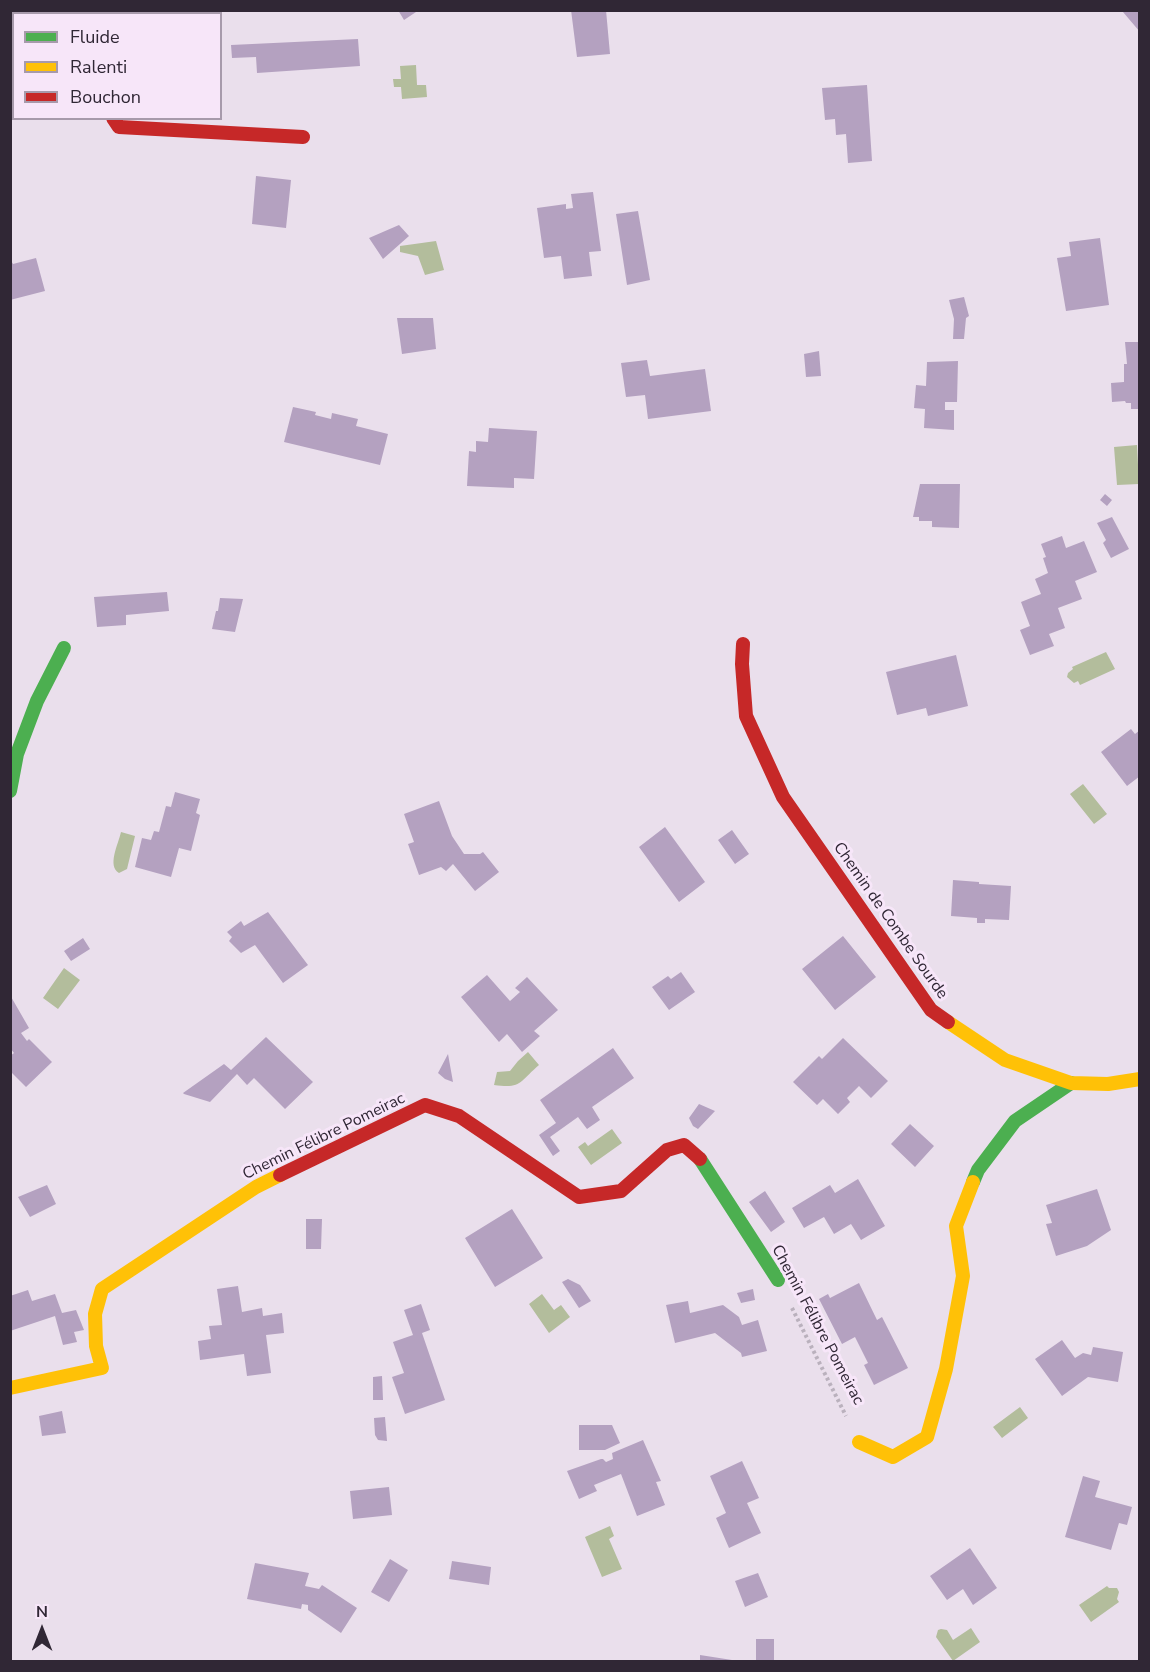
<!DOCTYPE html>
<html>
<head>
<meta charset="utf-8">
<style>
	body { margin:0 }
	#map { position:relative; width:1150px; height:1672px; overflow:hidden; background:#eadfec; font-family:"Nunito Sans",sans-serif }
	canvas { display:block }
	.frame { position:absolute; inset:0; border:12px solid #302735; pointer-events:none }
	.legend { position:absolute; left:12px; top:12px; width:210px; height:108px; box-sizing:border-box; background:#f7e6f9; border:2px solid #a79aab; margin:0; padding:8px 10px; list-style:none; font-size:18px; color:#302735 }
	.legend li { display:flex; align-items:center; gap:12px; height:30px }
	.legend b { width:30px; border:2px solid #a79aab }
	.north { position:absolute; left:12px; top:1600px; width:60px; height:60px; -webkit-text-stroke:4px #f7e6f9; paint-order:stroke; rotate:0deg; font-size:16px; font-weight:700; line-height:24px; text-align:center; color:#302735 }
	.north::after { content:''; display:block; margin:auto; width:21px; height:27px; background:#302735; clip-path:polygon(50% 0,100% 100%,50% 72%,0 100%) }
</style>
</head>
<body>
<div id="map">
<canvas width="1150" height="1672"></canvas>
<div class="frame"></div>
<ul class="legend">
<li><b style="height:8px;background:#4caf50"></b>Fluide</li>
<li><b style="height:8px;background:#ffc107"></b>Ralenti</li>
<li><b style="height:8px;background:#c62828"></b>Bouchon</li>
</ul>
<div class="north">N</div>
</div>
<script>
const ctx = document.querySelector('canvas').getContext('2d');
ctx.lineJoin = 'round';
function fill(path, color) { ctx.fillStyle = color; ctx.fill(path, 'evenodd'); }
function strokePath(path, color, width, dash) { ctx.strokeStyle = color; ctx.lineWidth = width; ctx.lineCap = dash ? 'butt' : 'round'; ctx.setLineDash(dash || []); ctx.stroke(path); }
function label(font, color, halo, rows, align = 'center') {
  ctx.font = font + ' "Nunito Sans",sans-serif'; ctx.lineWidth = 6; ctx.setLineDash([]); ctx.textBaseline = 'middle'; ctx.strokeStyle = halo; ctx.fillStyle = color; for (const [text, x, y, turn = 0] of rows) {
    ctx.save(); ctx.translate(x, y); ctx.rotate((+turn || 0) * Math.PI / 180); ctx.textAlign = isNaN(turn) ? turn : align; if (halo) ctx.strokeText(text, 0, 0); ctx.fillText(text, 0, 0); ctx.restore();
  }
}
fill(new Path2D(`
	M416 65 417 85H426L427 97 402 99 401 87H394L393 79H401L400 66Z
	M436 241 444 270 425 275 418 256 400 252V246Z
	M1137 445 1139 484 1117 485 1114 447Z
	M1106 652 1115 669 1080 685 1078 681 1074 683 1067 677 1068 673 1073 669 1072 667Z
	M1083 784 1107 814 1094 824 1070 794Z
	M121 832 135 836 127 869 119 873C107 866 118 845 121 832Z
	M64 968 80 980 58 1009 43 998Z
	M528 1052 539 1065C519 1082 522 1089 494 1085L497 1072 510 1071 518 1061Z
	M612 1129 622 1143 591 1165 578 1147 585 1142 588 1146Z
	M542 1294 554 1310 561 1305 570 1317 549 1333 529 1304Z
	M1020 1407 1028 1418 1002 1438 993 1427Z
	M610 1526 614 1536 609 1539 622 1569 602 1577 585 1537Z
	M1107 1586 1109 1588H1117L1119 1592 1117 1599 1119 1602 1091 1622 1079 1605Z
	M971 1628 980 1642 953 1661 936 1637 938 1630 941 1629 947 1630 953 1640Z`), '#b3bd9c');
fill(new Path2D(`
	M13 10H35V12L32 14H14Z
	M398 10H419L404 20Z
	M571 10H606L610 54 577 57Z
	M1125 10H1140V32L1123 12Z
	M358 39 360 66 257 73 256 57 232 58 231 45Z
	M867 85 872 161 848 163 846 134 836 135 835 119 825 120 822 88Z
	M256 176 291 180 286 228 252 224Z
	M593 192 601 251 589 252 592 276 564 279 561 256 544 258 537 208 566 204V209L573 208 571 194Z
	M638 211 650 280 627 285 616 214Z
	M399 225 409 236 383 259 369 238Z
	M1100 238 1109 305 1066 311 1057 258 1071 256 1069 242Z
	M36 258 45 291 10 300V259L13 264Z
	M964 297 969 316 966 318 964 339H953L954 319 949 300Z
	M397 318H433L436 349 402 354Z
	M1125 342H1140V409H1131V403H1126L1125 401 1112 402 1111 383 1124 382V364H1127Z
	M819 351 821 376 806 377 804 354Z
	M647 360 650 376 705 369 711 411 648 419 645 395 626 397 621 363Z
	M958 361 957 402H945V410H954V430L924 428 925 409 914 408 916 385 926 386 927 362Z
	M293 407 316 412 315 415 331 419 332 413 358 419 356 426 388 434 380 465 284 442Z
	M489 428 537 431 534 479 514 478V488L467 486 469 451 476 452V441L488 442Z
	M920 484H960L959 528 932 527V521H919V517H913Z
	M1105 494 1112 500 1107 506 1100 500Z
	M1112 517 1129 549 1111 558 1103 543 1106 540 1097 523Z
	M1062 536 1066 548 1084 541 1097 572 1075 581 1082 599 1058 608 1065 628 1049 634 1054 646 1030 655 1020 630 1030 626 1021 602 1041 594 1035 579 1048 573 1043 558 1046 557 1041 544Z
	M167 592 169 611 126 615V625L97 627 94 597Z
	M220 598 243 599 235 632 212 629 216 611H218Z
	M956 655 968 706 928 716 926 708 897 715 886 672Z
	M1131 729 1135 734 1140 730V776L1127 786 1101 752Z
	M175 792 200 799 196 813 200 815 191 851 179 848 171 877 135 867 142 838 151 840 154 831 159 832 166 806 171 807Z
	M439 801 452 836 464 854H480L483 852 499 872 475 891 453 864 446 871 441 867 419 875 408 844 414 842 404 814Z
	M665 827 705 882 679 902 639 847Z
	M732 830 749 854 735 864 718 840Z
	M953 880 979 882V884L1011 886 1009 920 985 919V923H977V918L951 916Z
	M268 912 308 965 283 983 255 945 241 953 229 941 232 937 227 932 241 921 244 926Z
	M843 936 876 977 835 1010 802 969Z
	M83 938 90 949 71 961 64 951Z
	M681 972 695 992 669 1010 652 987 668 976 671 979Z
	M487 975 510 1001 520 992 515 988 527 977 558 1010 534 1031 540 1036 522 1052 507 1034 499 1042 461 997Z
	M10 995 29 1028 21 1033 27 1041 29 1039 52 1062 26 1087 10 1071V1056L14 1053 10 1048Z
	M266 1037 313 1082 285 1109 254 1078 247 1085 237 1074 210 1102 184 1094 183 1093 224 1064 231 1070Z
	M843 1038 888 1081 871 1098 859 1086 847 1098 850 1102 838 1114 823 1099 817 1105 793 1082 819 1056 822 1059Z
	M613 1048 634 1078 592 1107 600 1120 587 1129 578 1117 550 1137 560 1151 553 1156 539 1135 556 1123 540 1100Z
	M448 1054 453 1082 445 1079 438 1073Z
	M699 1104 715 1111 698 1129 693 1126 689 1118Z
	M910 1124 934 1146 915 1167 891 1144Z
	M858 1179 885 1226 861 1240 851 1224 834 1234 824 1217 804 1228 792 1208 830 1185 835 1193Z
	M47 1185 56 1204 30 1217 18 1197Z
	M1097 1189 1111 1230 1087 1246 1056 1256 1046 1224 1052 1223 1046 1205Z
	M765 1191 785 1222 771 1232 749 1202Z
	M512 1209 543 1258 495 1287 465 1238Z
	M306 1219H322L321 1249H306Z
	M568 1279 580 1285 591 1301 579 1308 562 1282Z
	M859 1283 877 1320 882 1317 908 1368 874 1385 864 1365 868 1363 855 1337 842 1344 819 1299 828 1294 830 1298Z
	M238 1286 242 1312 262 1308 263 1316 282 1313 284 1333 266 1335 271 1373 247 1376 244 1354 200 1360 198 1341 211 1339 209 1326 222 1325 217 1289Z
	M753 1289 755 1300 741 1303 737 1293Z
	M28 1290 32 1301 55 1294 62 1313 76 1310 84 1330 74 1332 77 1342 63 1345 55 1316 10 1331V1296Z
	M688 1301 690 1313 723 1305 739 1317 742 1325 758 1320 767 1351 742 1357 741 1353 715 1333 675 1343 666 1305Z
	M421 1304 430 1330 422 1333 445 1400 405 1414 392 1377 404 1373 393 1342 413 1335 404 1310Z
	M1062 1340 1075 1358 1083 1353 1091 1355 1093 1347 1123 1352 1118 1382 1088 1377 1062 1396 1035 1359Z
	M382 1376 383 1400H373V1377Z
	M62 1411 66 1433 42 1436 39 1416Z
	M385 1417 387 1441 378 1440 375 1435 374 1418Z
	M579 1425H612L620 1443 605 1450H579Z
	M643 1440 661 1481 656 1482 665 1505 637 1516 621 1474 594 1485 597 1491 579 1499 567 1471 601 1459H603L606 1462 613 1459 612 1453Z
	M742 1461 759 1498 747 1503 761 1533 729 1548 716 1518 726 1513 710 1476Z
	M1083 1476 1100 1481 1095 1497 1132 1507 1127 1525 1119 1523 1111 1550 1065 1537Z
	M389 1487 392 1515 353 1519 350 1491Z
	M970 1548 997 1588 973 1605 963 1589 947 1600 930 1576Z
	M390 1559 408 1570 389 1602 371 1592Z
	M452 1561 491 1567 489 1585 449 1579Z
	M255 1563 309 1573 305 1586 319 1589 322 1585 357 1608 341 1633 308 1610V1605L302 1604 301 1609 247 1599Z
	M758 1573 768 1597 745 1607 735 1581Z
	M756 1639H774V1660H756Z
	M700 1655 732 1660V1662H700Z`), '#b4a1c0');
strokePath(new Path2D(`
	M792 1308 846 1416`), '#bab1bd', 4, [3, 3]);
strokePath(new Path2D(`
	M10 58H14`), '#c2b8c5', 24);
strokePath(new Path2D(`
	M10 791 17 754 37 701 64 648
	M700 1159 778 1280
	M973 1182 978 1170 1015 1121 1071 1083`), '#4caf50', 14);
strokePath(new Path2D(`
	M948 1022 1005 1060 1071 1083 1108 1084 1140 1079
	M10 1388 102 1368 96 1346 95 1314 102 1289 256 1187 280 1175
	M859 1442 893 1457 927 1437 946 1369 963 1276 956 1226 973 1182`), '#ffc107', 14);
strokePath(new Path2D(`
	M113 118 119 127 303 137
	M743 644 742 664 746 716 783 797 931 1010 948 1022
	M280 1175 425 1105 459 1116 579 1197 621 1191 667 1150 684 1145 700 1159`), '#c62828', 14);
label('16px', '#302735', '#f7e6f9', [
	["Chemin de Combe Sourde",890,921,55],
	["Chemin Félibre Pomeirac",324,1137,-26],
	["Chemin Félibre Pomeirac",817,1325,62]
]);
</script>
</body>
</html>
